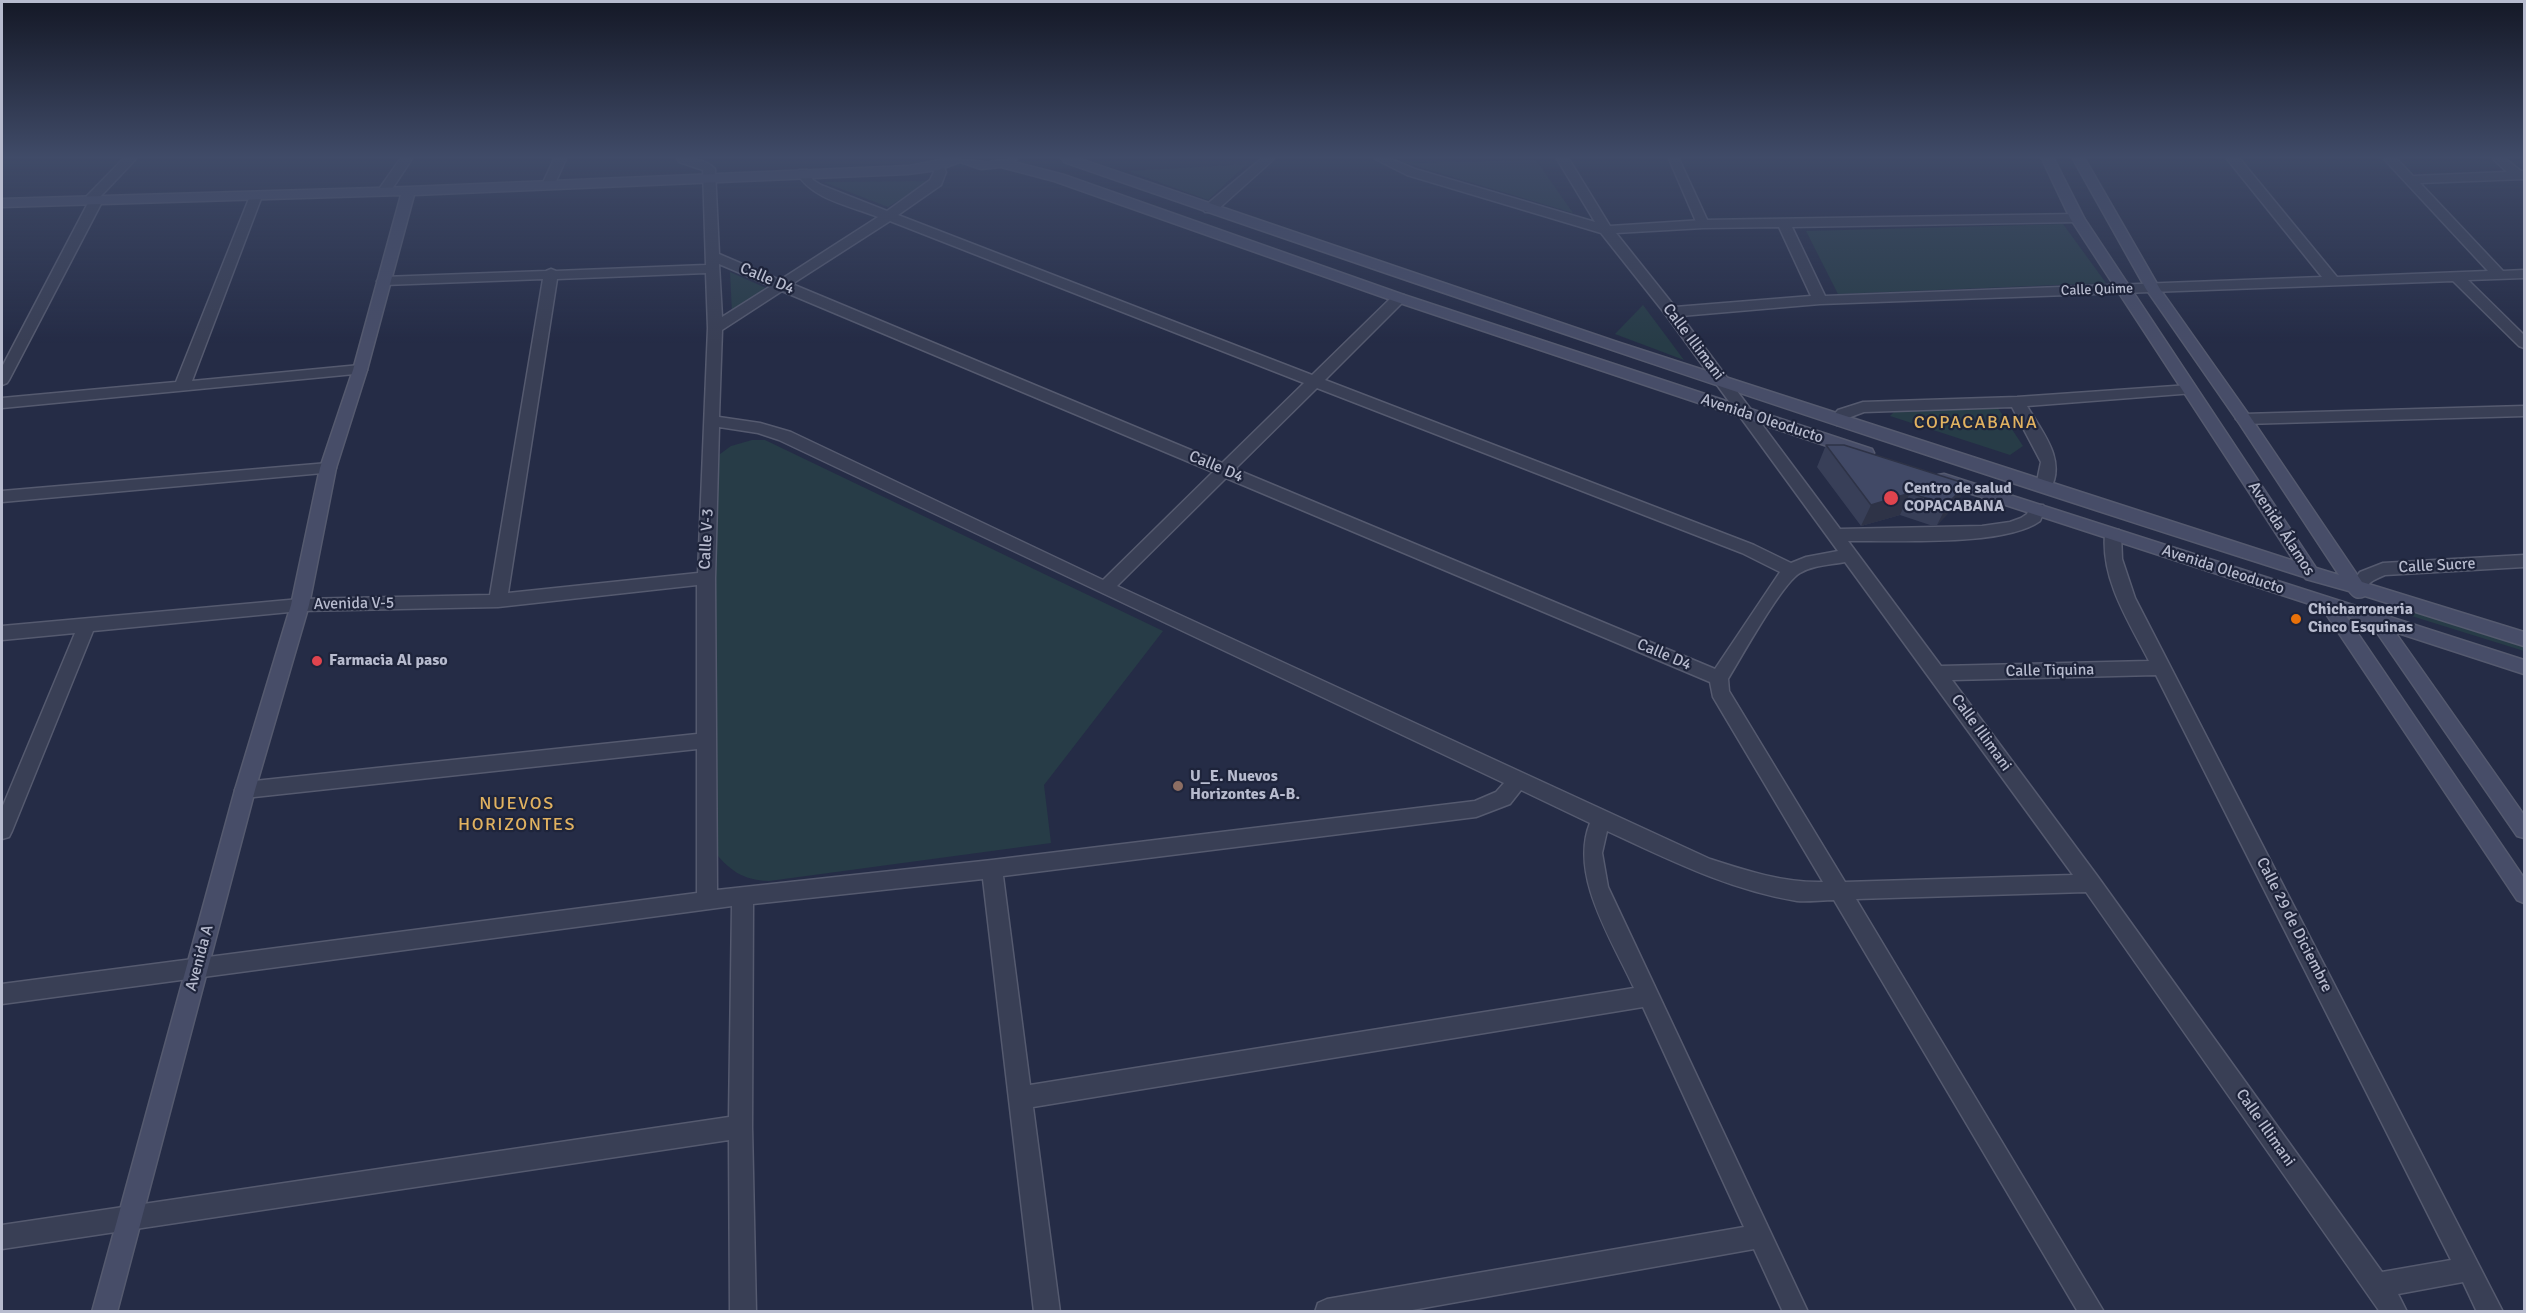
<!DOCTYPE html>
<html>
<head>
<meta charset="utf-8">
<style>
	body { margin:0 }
	#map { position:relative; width:2526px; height:1313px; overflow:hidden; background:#252c46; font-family:Signika,sans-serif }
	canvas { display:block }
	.frame { position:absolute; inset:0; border:3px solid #b7bbce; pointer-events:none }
</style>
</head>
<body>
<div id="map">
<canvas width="2526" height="1313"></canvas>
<div class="frame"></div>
</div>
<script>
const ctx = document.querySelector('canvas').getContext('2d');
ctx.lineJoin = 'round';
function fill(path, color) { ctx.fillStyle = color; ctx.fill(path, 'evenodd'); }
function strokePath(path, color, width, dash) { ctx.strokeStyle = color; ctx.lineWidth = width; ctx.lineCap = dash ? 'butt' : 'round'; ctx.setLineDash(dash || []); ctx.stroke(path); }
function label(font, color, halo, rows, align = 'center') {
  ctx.font = font + ' Signika,sans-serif'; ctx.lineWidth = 4.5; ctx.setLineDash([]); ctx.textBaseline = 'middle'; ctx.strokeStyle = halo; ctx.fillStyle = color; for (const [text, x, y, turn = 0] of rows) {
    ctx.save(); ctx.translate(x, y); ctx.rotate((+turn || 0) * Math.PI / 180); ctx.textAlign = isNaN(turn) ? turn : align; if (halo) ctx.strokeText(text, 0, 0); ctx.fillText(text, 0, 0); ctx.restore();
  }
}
fill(new Path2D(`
	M1536 160 1573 213 1406 163Z
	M1247 164 1208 200 1128 171Z
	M931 181 888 207 823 182Z
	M2063 224 2106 283 1838 294 1806 231Z
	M730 272 766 288 732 312Z
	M1643 305 1684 360 1615 334Z
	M1996 405 2023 446 2010 455 1890 416 1894 412Z
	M752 440H765L1163 631 1044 785 1051 843 769 881C742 880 729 870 713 850L716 457 731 446Z
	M2406 606 2524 642V651L2405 614 2401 609Z`), '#273c47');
const lane = new Path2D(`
	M1669 159H1679L1709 224 1707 226 1703 227 1697 224Z`);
const street = new Path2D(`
	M123 159H136L100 197 103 200 9 380 7 383 2 385V367L88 203 83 200Z
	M400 159H412L388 195H378L377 192Z
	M554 159H566L553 188H543L542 185Z
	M677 159C691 159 705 158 715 169L719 254 780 280 878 217C851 206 811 199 797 173L799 170H807L813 180 821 185 887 211 930 180 934 172 932 166 938 162 942 163 946 172 941 185 898 215 1312 375 1394 295H1404L1406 298 1404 301 1325 380 1754 545 1791 563 1806 557 1838 551 1666 315 1601 233 1407 175 1375 159H1391L1415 169 1595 222 1557 159H1569L1610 226 1703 220 2077 214 2084 218 2077 222 1792 227 1825 296 2322 277 2227 159H2240L2337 277 2488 271 2384 159H2397L2413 176 2507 172 2493 159H2506L2521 171H2524V179L2420 183 2503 271 2524 270V278L2468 280 2524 335V348L2519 346 2453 281 1820 304 1681 316 1840 529 1982 526 2010 522 2021 518 2027 514 2031 505H2043L2045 509 2040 521C2004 547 1895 540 1848 541L1941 666 2149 661C2129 622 2101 580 2105 534L2107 530H2119L2121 534 2122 559 2135 598 2503 1312H2477L2463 1282 2398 1294 2407 1312H2380L2086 892 1856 899 2104 1312H2078L1834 900C1822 900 1808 902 1797 901 1729 890 1668 859 1607 831L1602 853 1608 887 1808 1312H1783L1754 1249 1401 1312H1315L1318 1303 1327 1299 1744 1227 1643 1007 1033 1107 1060 1312H1034L983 879 753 904 752 1127 756 1312H730L729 1140 2 1249V1225L729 1117 732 906 2 1004V984L697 893V749L245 798 238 796 235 790 238 784 245 782 697 734V585L498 607 300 611 93 631 12 831 9 837 2 839V808L75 633 2 640V626L300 599 490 595 543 279 384 285 377 281 384 277 546 271 551 269 556 271 706 265 703 170 679 162ZM890 221 1304 383 1222 463 792 284ZM1779 227 1811 296 1675 307 1616 233 1703 228ZM719 264 771 286 722 317ZM706 273 708 328 698 573 508 593 557 279ZM782 291 1213 472 1103 580 791 432 760 423 719 417 722 330ZM1317 388 1742 553 1780 572 1715 669 1235 469ZM719 427 758 433 779 440 1504 783 1496 792 1475 801 992 860 717 890 715 578ZM1226 478 1710 682 1713 697 1823 882C1784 883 1747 871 1710 859L1117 586ZM1845 562 2073 875 1845 882 1729 691 1728 679C1741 658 1782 583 1800 573 1813 565 1830 565 1845 562ZM2156 675 2451 1260 2382 1272 2098 877 1952 680ZM1521 790 1590 823C1569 875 1612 940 1634 988L1030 1085 1003 876 1476 817 1510 804Z
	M1261 159H1274L1215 212H1205L1203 209 1205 206Z
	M256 192 262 196 192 381 360 365 365 367 367 370 365 373 2 408V398L176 382 250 196Z
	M2189 385 2197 390 2194 393 2027 406C2042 432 2067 460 2050 490H2038L2036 486 2041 462 2012 407 1864 412 1848 418 1837 425 1829 420 1838 410 1863 402 2017 397Z
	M2524 406V416L2244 424 2236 419 2244 414Z
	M328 463 334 464 336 468 334 472 2 502V491Z
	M2524 555V567L2385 575C2380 577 2375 579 2371 582 2363 589 2363 596 2351 592L2348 588 2360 572 2383 563Z`);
const secondary = new Path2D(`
	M946 159 987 162 1017 159 1014 162 1064 175 1404 295 1872 449 1874 453 1872 457H1860L1394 301 1054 181 1001 167 981 169 960 162 938 170 908 174 414 195 367 370 336 468 309 605 255 790 117 1312H92L235 790 291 605 320 468 353 370 401 195 2 207V199L409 187 908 166Z
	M1062 159H1080L1617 342 2294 561 2070 218 2042 159H2054L2084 218 2316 568 2339 575 2239 423 2146 289 2073 159H2085L2160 289 2249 415 2362 582 2524 632V646L2365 596C2358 599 2354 598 2349 591L2306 579 2304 577C1889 445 1475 305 1064 162Z
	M1944 474 2524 660V674L2395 632 2524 815V838L2517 836 2371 624 2346 616 2524 878V903L2517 900 2322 608 1938 483 1936 479 1938 475Z`);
strokePath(lane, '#555a6f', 3);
strokePath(street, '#555a6f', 3);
strokePath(secondary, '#555a6f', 3);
fill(lane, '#393f55');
fill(street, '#393f55');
fill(secondary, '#474d68');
fill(new Path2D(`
	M1826 445 1967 484 1956 505 1937 525H1930L1900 515 1861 526 1817 467Z`), '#383f58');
fill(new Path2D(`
	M1967 484 1956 505 1937 525 1948 503Z
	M1910 493 1900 515 1861 526 1871 505Z`), '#2e3347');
const building = new Path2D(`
	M1826 445H1844L1967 484 1948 503H1941L1910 493 1871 505Z`);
fill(building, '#414966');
strokePath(building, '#2e3347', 1.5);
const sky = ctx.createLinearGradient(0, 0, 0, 343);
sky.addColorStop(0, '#141826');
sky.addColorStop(0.46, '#404b68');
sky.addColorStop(1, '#404b6800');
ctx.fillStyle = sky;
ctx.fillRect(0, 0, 2526, 343);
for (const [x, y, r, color] of [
	[1891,498,8,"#e0444e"],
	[2296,619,6,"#e8710a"],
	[317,661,6,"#e0444e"],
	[1178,786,6,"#8d6e63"]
]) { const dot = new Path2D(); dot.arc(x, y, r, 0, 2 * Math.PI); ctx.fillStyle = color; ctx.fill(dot); strokePath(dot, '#1e243b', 2); }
label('14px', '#b7bbce', '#1e243b', [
	["Calle Quime",2097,290,-2]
]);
label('16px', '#b7bbce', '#1e243b', [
	["Calle D4",767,279,23],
	["Calle Illimani",1693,342,53],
	["Avenida Oleoducto",1762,419,18],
	["Calle D4",1216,467,23],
	["Avenida Álamos",2281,529,57],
	["Calle V-3",707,539,-87],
	["Calle Sucre",2437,566,-3],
	["Avenida Oleoducto",2223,570,18],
	["Avenida V-5",354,604,-1],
	["Calle D4",1664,655,23],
	["Calle Tiquina",2050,671,-1],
	["Calle Illimani",1981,733,54],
	["Calle 29 de Diciembre",2294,925,63],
	["Avenida A",200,958,-75],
	["Calle Illimani",2265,1128,55]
]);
label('bold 16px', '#b7bbce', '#1e243b', [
	["Centro de salud",1904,489],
	["COPACABANA",1904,507],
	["Chicharroneria",2308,610],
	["Cinco Esquinas",2308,628],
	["Farmacia Al paso",329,661],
	["U_E. Nuevos",1190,777],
	["Horizontes A-B.",1190,795]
], 'left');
ctx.letterSpacing = '1.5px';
label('18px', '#e1b260', '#1e243b', [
	["COPACABANA",1976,423],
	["NUEVOS",517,804],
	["HORIZONTES",517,825]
]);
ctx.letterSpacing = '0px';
</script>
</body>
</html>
